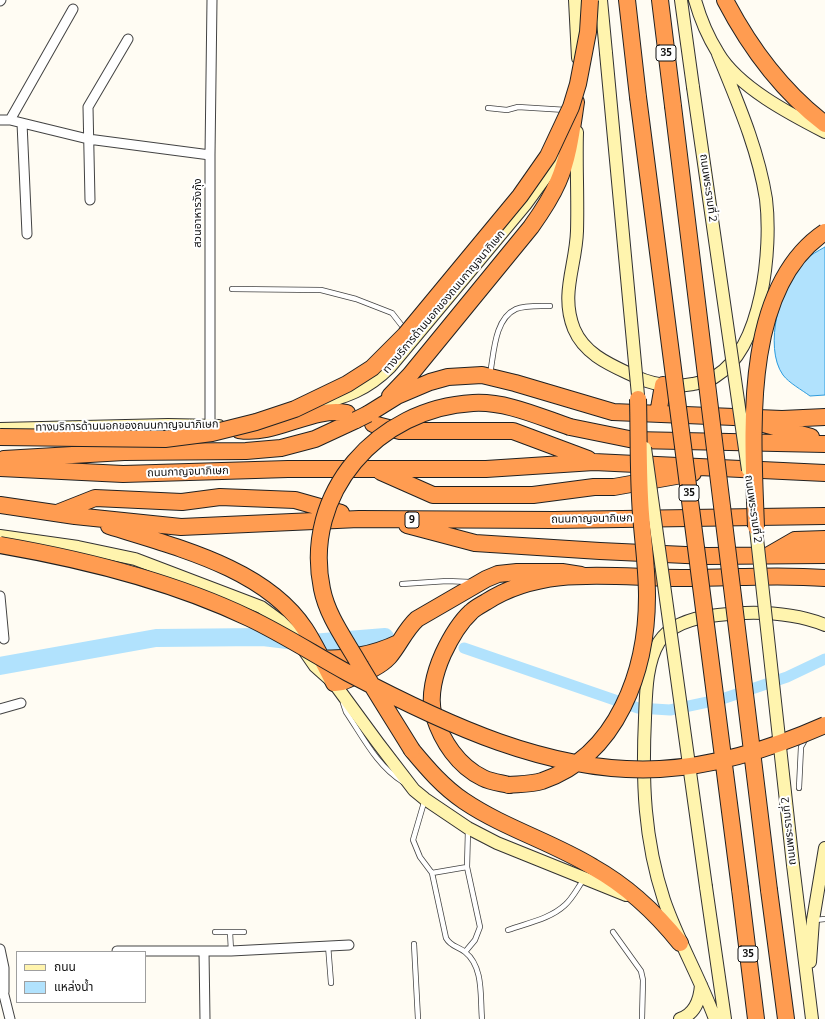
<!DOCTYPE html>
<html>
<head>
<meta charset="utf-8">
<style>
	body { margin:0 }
	#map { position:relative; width:825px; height:1019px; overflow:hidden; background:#fffcf3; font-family:Bitter,"Noto Sans Thai",serif }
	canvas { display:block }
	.legend { position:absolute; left:16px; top:951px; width:130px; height:52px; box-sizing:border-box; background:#fff; border:1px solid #9f9f9f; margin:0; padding:5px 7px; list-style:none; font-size:12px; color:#101010 }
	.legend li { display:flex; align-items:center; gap:8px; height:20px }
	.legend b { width:20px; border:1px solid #9f9f9f }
</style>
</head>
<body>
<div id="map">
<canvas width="825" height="1019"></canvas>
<ul class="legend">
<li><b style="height:5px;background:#fff4ae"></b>ถนน</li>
<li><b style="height:11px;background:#b1e2fd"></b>แหล่งน้ำ</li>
</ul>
</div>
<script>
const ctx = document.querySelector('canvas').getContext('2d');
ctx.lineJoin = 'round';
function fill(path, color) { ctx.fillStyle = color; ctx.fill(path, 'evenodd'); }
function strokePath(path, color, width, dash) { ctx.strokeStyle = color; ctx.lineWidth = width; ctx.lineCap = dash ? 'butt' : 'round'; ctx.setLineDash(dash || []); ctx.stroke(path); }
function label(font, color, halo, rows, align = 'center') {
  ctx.font = font + ' Bitter,"Noto Sans Thai",serif'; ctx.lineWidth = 4; ctx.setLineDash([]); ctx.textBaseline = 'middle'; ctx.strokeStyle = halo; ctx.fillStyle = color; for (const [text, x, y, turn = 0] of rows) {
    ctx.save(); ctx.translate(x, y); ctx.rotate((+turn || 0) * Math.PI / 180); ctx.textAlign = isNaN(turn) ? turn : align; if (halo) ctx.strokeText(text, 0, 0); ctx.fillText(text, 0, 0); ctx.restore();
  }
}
const water = new Path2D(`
	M825 247V395L810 396C802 390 789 383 783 375 763 347 780 283 804 261 810 255 818 251 825 247Z`);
fill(water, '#b1e2fd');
strokePath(water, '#2f9cdc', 1);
strokePath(new Path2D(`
	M464 648 638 708 670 710 722 699 787 677 825 659`), '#b1e2fd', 11);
strokePath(new Path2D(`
	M0 666 156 638 263 637 312 643 385 637`), '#b1e2fd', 18);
const lane = new Path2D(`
	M488 108 507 110 518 107 566 110
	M232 289 321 290 356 299 392 313 406 331
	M490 374C494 354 494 319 516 309 526 305 539 306 550 306
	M402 584 447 581 470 582
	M343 703 346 712C363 737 377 766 403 782
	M799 788 801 747 806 738
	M425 799 413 840 420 857 432 873 446 938C451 947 458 946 465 952 484 967 480 997 482 1019
	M432 873 467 867
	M815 920 825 919
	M508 930C527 923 550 919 565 905 573 898 578 887 584 879
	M215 932H244
	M230 932 231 951
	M613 932 641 971 643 980 642 1019
	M414 944 418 1019
	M328 945 331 983
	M465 952 475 940 480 927 467 867 468 830`);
const street = new Path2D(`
	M0 1 1 0
	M0 120H10L88 139 210 155
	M10 120 73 9
	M22 123 27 234
	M90 200 88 107 128 39
	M210 426V155L212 0
	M0 596 4 639
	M0 709 21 703
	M0 949 4 968V992
	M117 951H231L349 945
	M204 951 205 1019
	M2 987 10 1019`);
const secondary = new Path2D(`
	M575 0 578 58
	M601 0 606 53
	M681 0 693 87
	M695 0C700 18 708 37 718 53 738 87 790 114 825 132
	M577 132C576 165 578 198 577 231 576 266 560 294 574 329 585 355 611 365 634 376 653 385 672 388 693 384 701 382 710 381 716 376 763 347 772 248 766 199 758 148 737 101 718 54
	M317 405C347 396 367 390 390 367L525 205 552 168 561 145
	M0 429 168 425 219 426
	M0 536 78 547 135 559 261 607 280 621 293 634 315 666 334 683 378 743 414 790 425 799 468 828 497 843 626 895
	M793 865 812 1019
	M706 887 725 1019
	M810 962 813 920 825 848
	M680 1019C695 1014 700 999 701 985
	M715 1019C700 978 678 941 664 900 644 839 642 782 645 718 646 694 646 663 659 642 671 623 698 617 718 615 753 611 792 612 825 625`);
const highway = new Path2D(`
	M627 0 638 97
	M660 0 673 106
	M725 0C750 48 782 91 825 124
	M390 396 410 375 531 227C541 213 551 198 558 182 569 157 572 128 576 102
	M368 414 397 396 430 382 448 377 482 375 515 383 613 412 782 419 825 417
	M658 414 663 385
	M373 424 400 431H513L588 459
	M764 424 811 437
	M570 427 634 440 825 444
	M239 430C276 436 312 406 347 413
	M4 459 124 452 246 451 281 448 315 439 356 420
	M0 468 123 474 288 469H486L594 462 825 473
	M381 472 433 495H533L594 487H614L693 473
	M0 505 75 516 181 527 359 519 554 520 825 516
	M57 513 95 498 182 502 220 497 295 500 341 513
	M407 525 475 543 600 551 707 556 825 555
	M109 526C175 547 265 568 305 629 316 646 325 665 334 683L342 682C357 675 377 670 389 657 400 644 405 630 417 619L486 579 498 574 517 572H562L581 575
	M769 555 795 540 825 539
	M321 658C346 660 375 654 398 643
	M412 750C427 768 443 787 464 801 504 828 552 842 593 867 627 886 656 913 680 943
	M509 785C501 783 491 782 483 778 458 766 442 741 434 716 428 697 435 672 443 654 450 639 459 623 471 612 475 608 481 605 486 602 546 563 620 579 686 578 733 578 779 574 825 578
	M740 889 756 1019
	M769 890 786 1019`);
strokePath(lane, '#434343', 6);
strokePath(street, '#434343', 11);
strokePath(secondary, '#323232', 14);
strokePath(highway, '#212121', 18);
strokePath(lane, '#fff', 4.5);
strokePath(street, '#fff', 9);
strokePath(secondary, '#fff4ae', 12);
strokePath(highway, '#ff9c51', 16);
const secondaryBridge = new Path2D(`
	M606 53 639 406
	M693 87 748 470
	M645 448 706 887
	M755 520 793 865`);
const highwayBridge = new Path2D(`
	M638 97 740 889
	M673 106 769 890
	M356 420 368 414
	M0 437 165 439 212 433 256 422 295 409 347 384 372 368 405 335 520 196 548 156 571 107 578 84 588 32 590 0
	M756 527C753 438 740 289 825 232
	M0 545C81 559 174 582 249 618 283 634 315 655 348 673 443 723 551 775 660 769 718 766 773 748 825 725
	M412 750C393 719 373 688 355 657 342 635 327 614 322 589 302 493 378 408 473 403 506 401 540 417 570 427
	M509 785C520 784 532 784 542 781 618 755 647 670 647 596 647 569 643 541 641 514 638 476 639 437 638 399`);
strokePath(secondaryBridge, '#323232', 14, []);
strokePath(highwayBridge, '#212121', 18, []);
strokePath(secondaryBridge, '#fff4ae', 12);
strokePath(highwayBridge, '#ff9c51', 16);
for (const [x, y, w] of [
	[666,53,20],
	[689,493,20],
	[412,520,14],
	[748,954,20]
]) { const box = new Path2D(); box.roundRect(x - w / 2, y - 8, w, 16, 3); ctx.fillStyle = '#fff'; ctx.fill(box); strokePath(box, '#101010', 1); }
label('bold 10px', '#101010', null, [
	["35",666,53],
	["35",689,493],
	["9",412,520],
	["35",748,954]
]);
label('11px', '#101010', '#fff', [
	["ถนนพระรามที่ 2",708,188,82],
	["สวนอาหารวังกุ้ง",198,213,-90],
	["ทางบริการด้านนอกของถนนกาญจนาภิเษก",444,302,-50],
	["ทางบริการด้านนอกของถนนกาญจนาภิเษก",127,426,-1],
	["ถนนกาญจนาภิเษก",188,472,-2],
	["ถนนพระรามที่ 2",753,509,82],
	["ถนนกาญจนาภิเษก",592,519,-1],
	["ถนนพระรามที่ 2",789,831,-96]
]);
</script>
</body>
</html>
